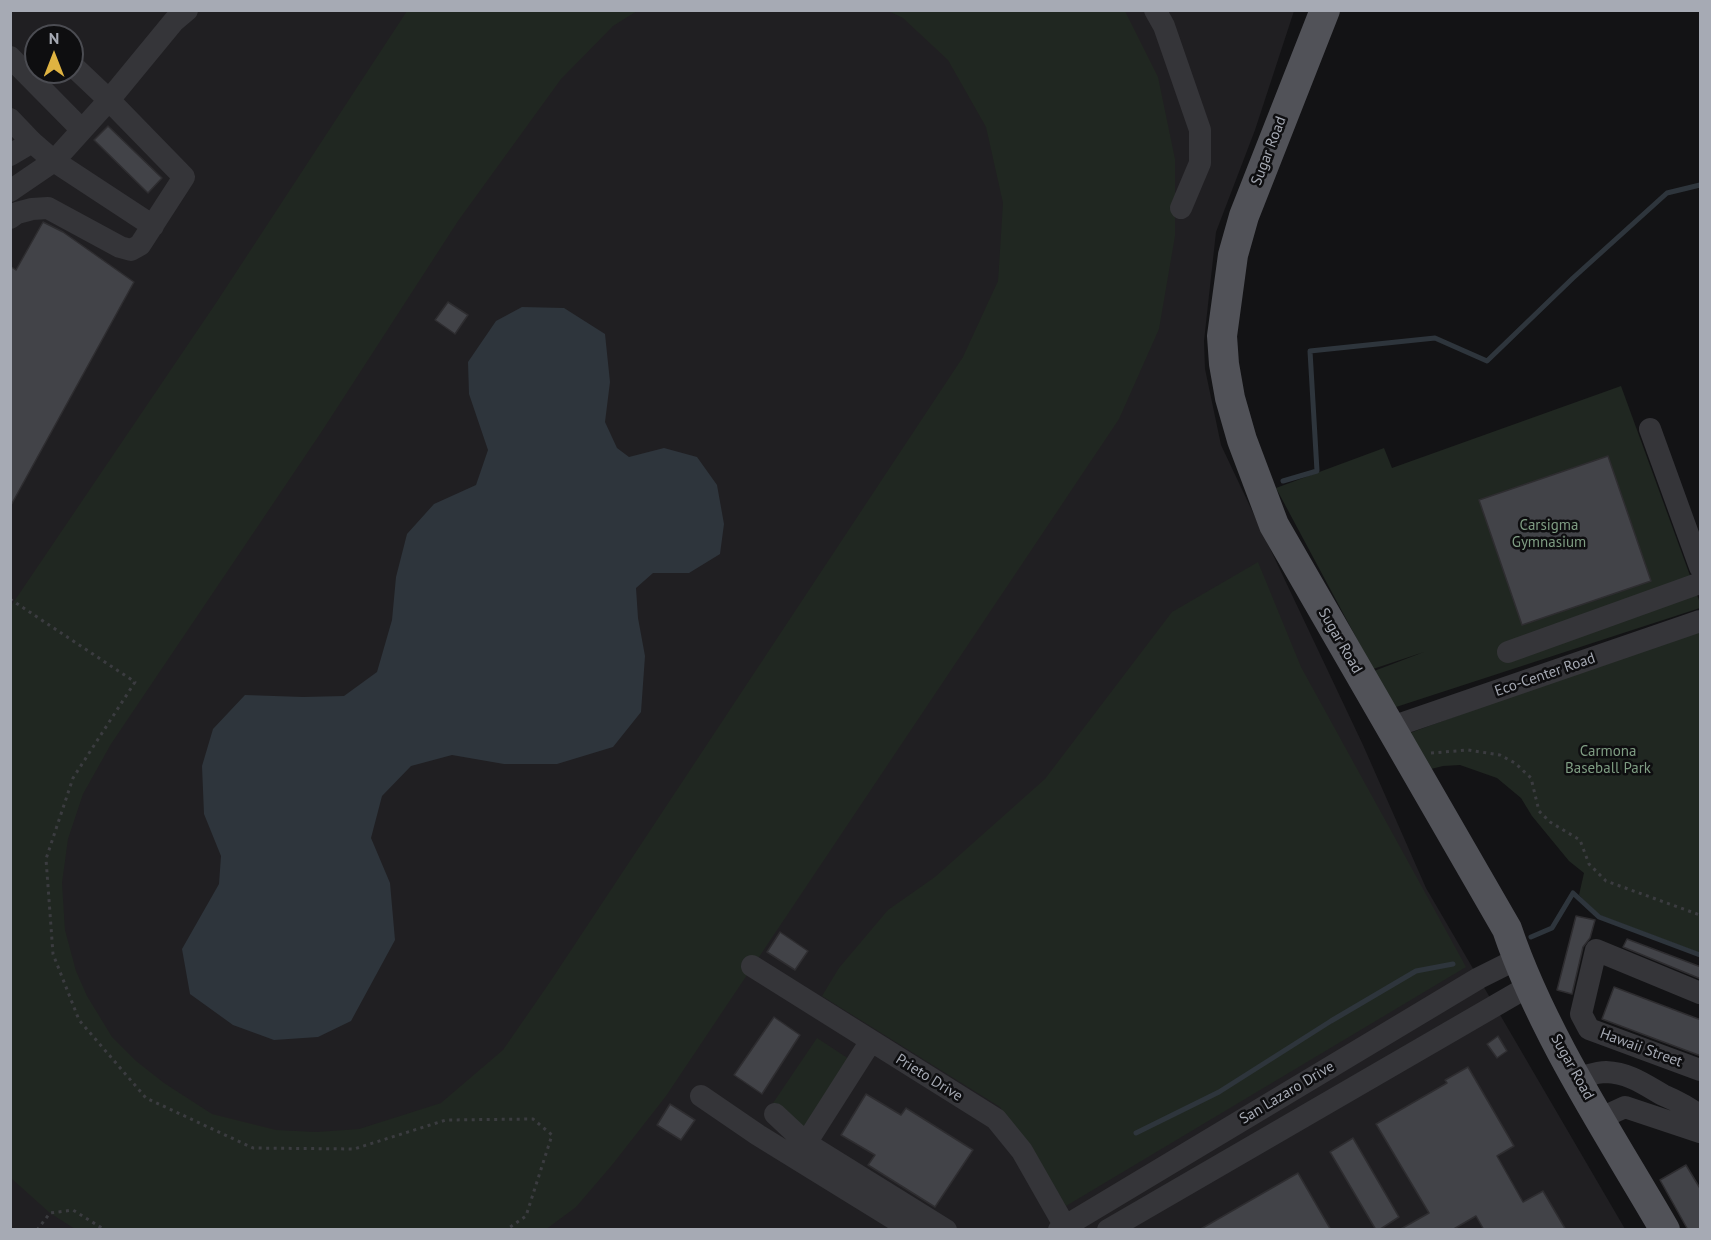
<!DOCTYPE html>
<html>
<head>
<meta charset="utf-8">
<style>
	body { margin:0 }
	#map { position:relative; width:1711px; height:1240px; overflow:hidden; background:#131315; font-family:"PT Sans",sans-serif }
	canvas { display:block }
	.frame { position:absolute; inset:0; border:12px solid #a6aab4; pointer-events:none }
	.north { position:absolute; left:24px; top:24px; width:60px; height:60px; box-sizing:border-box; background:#0e0e10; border:2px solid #4b4c52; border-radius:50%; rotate:0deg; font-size:16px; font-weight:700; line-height:24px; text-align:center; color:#a6aab4 }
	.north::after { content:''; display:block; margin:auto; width:21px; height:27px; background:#dfb341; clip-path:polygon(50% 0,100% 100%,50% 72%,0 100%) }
</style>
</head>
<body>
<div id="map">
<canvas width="1711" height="1240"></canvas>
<div class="frame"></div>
<div class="north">N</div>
</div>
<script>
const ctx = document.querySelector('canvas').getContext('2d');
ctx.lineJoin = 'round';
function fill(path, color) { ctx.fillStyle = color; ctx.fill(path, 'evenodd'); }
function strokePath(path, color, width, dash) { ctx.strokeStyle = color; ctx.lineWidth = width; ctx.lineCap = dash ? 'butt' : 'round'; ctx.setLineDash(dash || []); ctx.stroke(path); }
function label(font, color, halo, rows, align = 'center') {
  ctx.font = font + ' "PT Sans",sans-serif'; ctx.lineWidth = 5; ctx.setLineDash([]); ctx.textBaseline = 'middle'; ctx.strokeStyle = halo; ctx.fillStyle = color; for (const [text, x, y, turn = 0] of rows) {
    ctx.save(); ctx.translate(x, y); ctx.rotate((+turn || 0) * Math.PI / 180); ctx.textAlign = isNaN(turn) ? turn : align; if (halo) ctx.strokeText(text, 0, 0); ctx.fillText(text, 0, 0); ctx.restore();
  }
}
fill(new Path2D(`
	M10 11H1294L1255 130 1216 232 1204 341 1205 369 1221 445 1363 745 1426 888 1625 1229H11ZM36 36H72V72H36Z`), '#201f22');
fill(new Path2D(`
	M407 11H637L613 26 561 79 458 221 322 431 111 744 83 794 68 839 62 883 65 930 76 971 87 996 112 1037 136 1061 164 1083 212 1114 276 1130 316 1132 359 1129 441 1103 503 1050 550 982 963 357 998 281 1003 203 986 127 948 60 903 18 888 11H1125L1158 77 1175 159V236L1159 329 1119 419 666 1096 612 1165 576 1207 545 1230 75 1229 50 1213 11 1178V606L216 303Z
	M1621 386 1700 603V608L1393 708 1374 671 1424 652 1373 669 1276 488 1384 448 1392 468Z
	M1258 562 1301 667 1466 967 1066 1206 1000 1107 822 996 839 968 888 910 935 877 1045 779 1172 612Z
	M1700 627V953L1599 915 1579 895 1584 873 1569 861 1532 816 1521 798 1497 778 1460 765 1443 766 1427 770 1407 734Z
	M817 1038 852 1061 804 1132 769 1109Z`), '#202721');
fill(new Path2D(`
	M522 307 564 308 605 334 610 382 605 422 617 448 629 457 664 448 697 457 717 485 724 524 720 554 689 573H653L636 588 638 618 645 656 641 712 613 747 557 764H504L452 755 411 766 382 796 371 838 390 883 395 940 351 1021 318 1037 274 1040 233 1025 190 994 182 949 219 884 221 856 204 814 202 766 213 729 245 695 303 697 344 696 377 672 392 620 396 577 407 534 434 504 476 485 488 450 469 394 468 362 496 321Z`), '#2e353c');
strokePath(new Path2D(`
	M1283 481 1317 471 1310 351 1435 338 1487 361 1573 278 1667 193 1700 185
	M1531 937 1552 928 1573 893 1599 917 1700 955
	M1136 1133 1219 1092 1331 1021 1416 971 1453 964`), '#2e353c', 5);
const building = new Path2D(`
	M108 126 162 178 148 193 94 140Z
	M43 222 63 232 134 282 10 507V266L16 270Z
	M448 302 468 315 455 334 435 320Z
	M1608 456 1651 581 1522 625 1479 500Z
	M1576 916 1595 920 1590 938 1583 947 1572 994 1557 990Z
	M780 932 808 951 795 970 767 952Z
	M1627 939 1701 967V979L1623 947Z
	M1614 987 1701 1020V1056L1602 1019Z
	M774 1017 800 1035 762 1094 734 1075Z
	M1498 1036 1507 1051 1497 1058 1487 1044Z
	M1468 1067 1514 1146 1497 1156 1523 1202 1543 1191 1566 1230H1484L1476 1216 1452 1230H1399L1429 1213 1376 1124 1447 1083 1445 1080Z
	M866 1094 901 1115 906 1108 973 1150 935 1207 868 1165 875 1155 841 1135Z
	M670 1104 695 1120 681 1140 657 1125Z
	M1353 1138 1399 1217 1379 1230H1376L1330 1152Z
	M1686 1165 1701 1190V1230H1688L1660 1180Z
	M1298 1173 1331 1230H1199L1258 1196Z`);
fill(building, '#424348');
strokePath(building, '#2e2d30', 1.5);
strokePath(new Path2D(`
	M10 599 135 682 73 778 46 859 53 954 79 1020 146 1098 253 1148 354 1149 446 1120 533 1119 552 1135 526 1216 506 1230
	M1431 753 1468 750 1500 755 1515 763 1531 778 1539 811 1550 822 1580 840 1589 864 1606 881 1700 915
	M37 1230 50 1213 73 1210 105 1230`), '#3b3c40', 3, [3, 4.5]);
strokePath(new Path2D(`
	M1155 10 1164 26 1200 130V163L1181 208
	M10 57 82 130
	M10 119 32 142 54 161 153 226
	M10 155 32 142
	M10 191 54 161 109 100 174 21 187 10
	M10 218 17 213 32 209 48 208 120 247 131 250 140 245 184 177 109 100 72 65
	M1650 429 1700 567
	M1508 652 1700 583
	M1389 728 1700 621
	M752 966 996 1119 1022 1151 1067 1230
	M1700 993 1596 950 1581 1014 1589 1029 1700 1070
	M1577 1078C1586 1076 1597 1072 1606 1072 1629 1073 1644 1084 1663 1095 1677 1101 1689 1107 1700 1116
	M701 1096 758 1135 912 1230
	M775 1114 806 1143 946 1230
	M1601 1118 1625 1107 1700 1132
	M806 1143 871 1041
	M1059 1230 1479 978 1517 959
	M1108 1230 1529 986`), '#353539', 22);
strokePath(new Path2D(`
	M1325 10 1244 216 1233 255 1222 336 1224 364 1230 398 1242 440 1274 525 1507 929C1542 1033 1610 1135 1665 1230`), '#515258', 30);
label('15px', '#a6aab4', '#0e0e10', [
	["Sugar Road",1269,151,-69],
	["Sugar Road",1340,641,60],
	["Eco-Center Road",1545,675,-19],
	["Hawaii Street",1641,1048,20],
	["Sugar Road",1572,1067,61],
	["Prieto Drive",929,1078,32],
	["San Lazaro Drive",1287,1093,-31]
]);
label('15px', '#7f9d83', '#0e0e10', [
	["Carsigma",1549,526],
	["Gymnasium",1549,543],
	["Carmona",1608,752],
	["Baseball Park",1608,769]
]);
</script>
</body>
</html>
